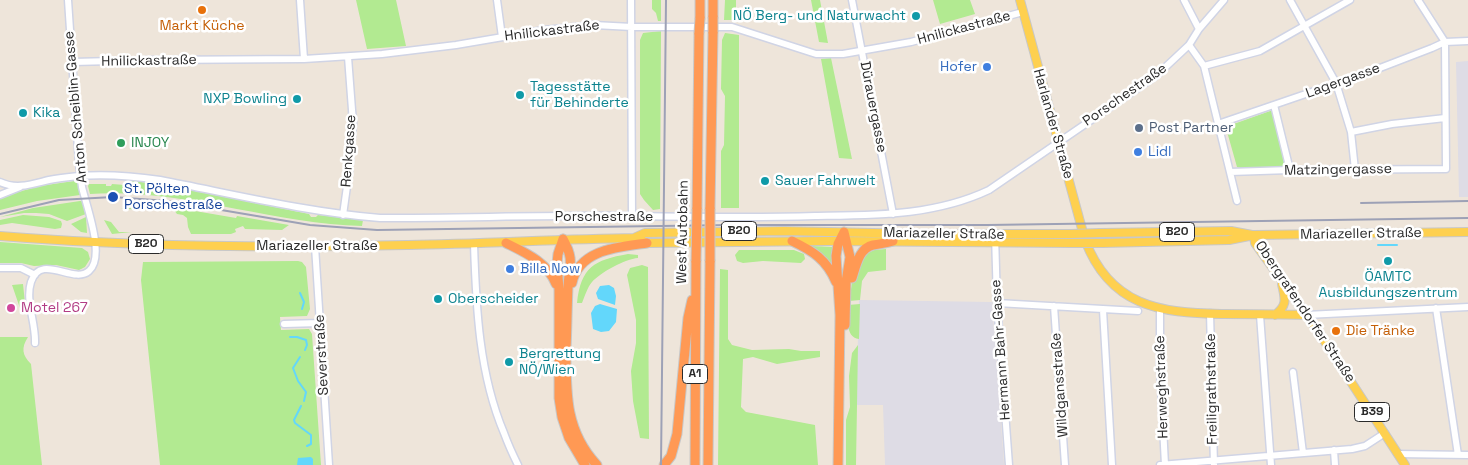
<!DOCTYPE html>
<html>
<head>
<meta charset="utf-8">
<style>
	body { margin:0 }
	canvas { display:block; background:#eee5da }
</style>
</head>
<body>
<canvas width="1468" height="465"></canvas>
<script>
const ctx = document.querySelector('canvas').getContext('2d');
ctx.lineJoin = 'round';
function fill(path, color) { ctx.fillStyle = color; ctx.fill(path, 'evenodd'); }
function strokePath(path, color, width, dash) { ctx.strokeStyle = color; ctx.lineWidth = width; ctx.lineCap = dash ? 'butt' : 'round'; ctx.setLineDash(dash || []); ctx.stroke(path); }
function label(font, color, halo, rows, align = 'center') {
  ctx.font = font + ' "Space Grotesk",sans-serif'; ctx.lineWidth = 5; ctx.setLineDash([]); ctx.textBaseline = 'middle'; ctx.strokeStyle = halo; ctx.fillStyle = color; for (const [text, x, y, turn = 0] of rows) {
    ctx.save(); ctx.translate(x, y); ctx.rotate((+turn || 0) * Math.PI / 180); ctx.textAlign = isNaN(turn) ? turn : align; if (halo) ctx.strokeText(text, 0, 0); ctx.fillText(text, 0, 0); ctx.restore();
  }
}
fill(new Path2D(`
	M1468 61V197H1459L1456 62Z
	M859 300 992 302 1004 465H885L883 405H856Z`), '#dedce5');
fill(new Path2D(`
	M356 0H396L406 46 367 49Z
	M652 0H661V21H658L656 13 652 9Z
	M725 0H736V20H724Z
	M811 0H820L828 43 819 42Z
	M933 0H970L975 14 940 24Z
	M661 31 660 209 653 210 644 200 640 194V40L643 33Z
	M725 33 739 35V208H721V151L724 145 725 96 721 89 722 40Z
	M831 58 852 159 839 158 821 59Z
	M1273 110 1287 165 1285 168H1241L1237 167 1226 128 1228 126Z
	M74 181 78 184 80 195 37 201 0 210V197L40 186Z
	M134 181 170 186 309 214 311 217H316L318 215 363 220 362 226C271 224 182 188 90 194L88 186 89 184H106V186H111L112 184 125 185 126 183Z
	M80 201H82L86 214 67 221 49 214 36 213H24L0 217 33 208Z
	M140 202 151 203V205H154V204L236 218 237 216 289 225 282 230 245 229 243 226 235 229 236 232 231 234H191L188 227 187 218 183 215 177 214 174 210 120 209 140 207Z
	M23 215 49 217 61 221 62 224 61 228 55 229 12 223 0 225V220Z
	M86 217 87 233 81 232 71 224Z
	M104 220 111 222 119 232H132L112 234Z
	M0 242 82 248 88 252 90 259 85 267 79 270 56 265 34 266 21 263H0Z
	M811 246 835 247 836 276Z
	M886 249V270L868 272 862 281 860 300 849 301 852 283 862 256 874 250Z
	M739 250H794L804 254 805 259 801 263 763 261 743 263 737 261 735 255Z
	M628 254 638 255V258C625 259 601 272 592 282 587 288 585 296 582 303H577C581 267 594 260 628 254Z
	M298 261 302 262 306 267 310 309 307 316 280 317 281 330 309 329 312 334 321 465H160L141 280 143 262Z
	M642 265 648 267 649 439 640 438 633 401 631 371 636 343V320L627 275 630 268Z
	M720 269 728 270V339L732 345 752 350 789 349 801 351H820V357L777 364 753 357 743 359 741 407 746 412 815 425 818 465H718Z
	M23 284 26 312 22 314 12 285Z
	M860 304 859 339C844 337 849 316 848 305Z
	M0 337H28C21 348 22 355 31 364L42 465H0Z
	M858 345 856 465H846V420L850 407 849 376 852 353Z`), '#b2ea91');
fill(new Path2D(`
	M609 285 614 288 616 296 615 305 598 299 596 293 600 286Z
	M600 304 617 309 616 322 609 331 601 332 593 329 591 313 595 306Z
	M311 457 313 459V465H297L298 458Z`), '#63d7fb');
strokePath(new Path2D(`
	M1378 245H1397
	M300 293 304 302 302 309
	M290 337H297L306 340 307 345 305 350
	M300 357 293 368 298 381 306 392 304 401
	M301 406 294 420 295 423 311 435V444L307 446`), '#63d7fb', 2);
const minor = new Path2D(`
	M300 0 304 59
	M497 0 502 37
	M631 0 632 216
	M852 0 893 214
	M1184 0 1199 29
	M1290 0 1336 83 1351 132 1355 170
	M1189 45 1204 66 1237 201
	M73 62 152 60 304 59 382 54 456 45 544 30 594 25 632 27H732L816 54H843L911 42 1023 12
	M1204 66 1260 51 1350 0
	M1274 105 1290 170
	M1218 124 1367 73 1432 48 1445 42 1468 41
	M1351 132 1392 124 1445 118
	M1230 172 1290 170 1446 169 1445 42 1418 0
	M0 182C17 190 32 184 49 180 59 178 69 177 79 176 106 174 133 176 160 180 233 194 306 212 380 218 465 218 549 215 634 216 694 217 755 218 815 216 875 215 934 216 989 190L1157 75 1189 45 1199 29 1224 0
	M0 195 20 187
	M343 215 349 172 353 123 348 57
	M995 234 997 303 1009 465
	M474 244C476 307 479 374 504 433 508 444 513 455 518 465
	M315 246 329 465
	M0 268H21L35 275
	M997 303 1138 311
	M1054 306 1065 465
	M1436 308 1458 455
	M1160 309V368L1165 465
	M1103 310 1112 465
	M1210 313 1214 465
	M1260 315 1271 465
	M1306 315 1468 307
	M284 324 320 323
	M35 343C36 323 25 301 31 282 41 252 73 285 89 271 106 257 86 205 82 187 81 179 80 172 79 164L68 0
	M1293 372 1303 453
	M1334 450 1335 465
	M1398 454 1468 455
	M1160 465 1352 449 1365 446 1385 433`);
const major = new Path2D(`
	M1020 0 1085 240C1110 306 1159 313 1222 314 1250 314 1278 314 1306 315
	M1100 233 1231 231 1252 235
	M1254 235 1255 243 1316 328 1405 465
	M0 236C135 247 272 248 408 245 483 244 558 239 634 238L647 243 827 241 1073 243
	M634 238 645 233 784 231 917 234H1071
	M1102 243 1229 240 1254 235 1468 232
	M1275 315C1288 305 1285 299 1282 284`);
const highway = new Path2D(`
	M713 17V0
	M700 18V0
	M697 209 699 33
	M710 209 713 32
	M844 232 850 257 846 282 845 325
	M563 239C575 261 569 265 568 287 567 308 567 329 566 349 566 393 565 431 597 465
	M563 239 558 254 557 263 559 290V398L562 417 569 438 585 465
	M792 241C813 251 827 260 836 282
	M506 243C526 253 547 262 556 284
	M852 278C856 266 859 248 873 245 880 244 886 243 893 241
	M572 283C579 249 619 247 647 243
	M664 465 671 456 677 434 688 318 692 300
	M695 465 696 261
	M708 465 710 261
	M838 465 840 315 836 256 838 244 844 232`);
strokePath(minor, '#d0d4e5', 9);
strokePath(major, '#c8c8c8', 10);
strokePath(highway, '#c8c8c8', 11);
strokePath(minor, '#fff', 6);
strokePath(major, '#fed04f', 8);
strokePath(highway, '#ff9954', 9);
strokePath(new Path2D(`
	M1361 203 1468 201
	M0 214 59 200 113 197 168 201 310 225 377 230 731 225H987L1468 218
	M661 465 666 0`), '#9da1b6', 2);
const majorBridge = new Path2D(`
	M1071 234 1100 233
	M1073 243H1102`);
const highwayBridge = new Path2D(`
	M713 32V17
	M699 33 700 18
	M696 261 697 209
	M710 261V209`);
strokePath(majorBridge, '#c8c8c8', 10, []);
strokePath(highwayBridge, '#c8c8c8', 11, []);
strokePath(majorBridge, '#fed04f', 8);
strokePath(highwayBridge, '#ff9954', 9);
for (const [x, y, r, color] of [
	[202,10,5,"#e8710a"],
	[916,16,5,"#0f9aa8"],
	[987,67,5,"#3f7fe0"],
	[520,95,5,"#0f9aa8"],
	[297,99,5,"#0f9aa8"],
	[23,113,5,"#0f9aa8"],
	[1139,128,5,"#5c6f8a"],
	[121,143,5,"#2e9e5b"],
	[1138,152,5,"#3f7fe0"],
	[765,181,5,"#0f9aa8"],
	[113,197,6,"#1a4fb4"],
	[1388,261,5,"#0f9aa8"],
	[510,269,5,"#3f7fe0"],
	[438,299,5,"#0f9aa8"],
	[11,308,5,"#d1479c"],
	[1336,331,5,"#e8710a"],
	[509,362,5,"#0f9aa8"]
]) { const dot = new Path2D(); dot.arc(x, y, r, 0, 2 * Math.PI); ctx.fillStyle = color; ctx.fill(dot); strokePath(dot, '#fff', 2); }
for (const [x, y, w] of [
	[739,231,35],
	[1177,232,35],
	[146,244,35],
	[695,374,25],
	[1372,412,35]
]) { const box = new Path2D(); box.roundRect(x - w / 2, y - 9.5, w, 19, 4); ctx.fillStyle = '#fff'; ctx.fill(box); strokePath(box, '#2a2a2a', 1); }
label('bold 12px', '#2a2a2a', null, [
	["B20",739,231],
	["B20",1177,232],
	["B20",146,244],
	["A1",695,374],
	["B39",1372,412]
]);
label('14px', '#0d838f', '#fff', [
	["NÖ Berg- und Naturwacht",906,16,"right"],
	["Tagesstätte",530,87],
	["für Behinderte",530,103],
	["NXP Bowling",287,99,"right"],
	["Kika",33,113],
	["Sauer Fahrwelt",775,181],
	["ÖAMTC",1388,277,"center"],
	["Ausbildungszentrum",1388,293,"center"],
	["Oberscheider",448,299],
	["Bergrettung",519,354],
	["NÖ/Wien",519,370]
], 'left');
label('14px', '#c56008', '#fff', [
	["Markt Küche",202,26],
	["Die Tränke",1346,331,"left"]
]);
label('14px', '#2a2a2a', '#fff', [
	["Hnilickastraße",964,28,-15],
	["Hnilickastraße",552,31,-7],
	["Hnilickastraße",149,61,-1],
	["Lagergasse",1343,81,-20],
	["Porschestraße",1125,95,-35],
	["Anton Scheiblin-Gasse",76,107,-95],
	["Dürauergasse",873,107,79],
	["Harlander Straße",1053,124,74],
	["Renkgasse",349,151,-86],
	["Matzingergasse",1338,170,-1],
	["Porschestraße",604,217],
	["West Autobahn",683,232,-89],
	["Mariazeller Straße",944,234,1],
	["Mariazeller Straße",1361,234,-1],
	["Mariazeller Straße",317,246],
	["Obergrafendorfer Straße",1305,312,56],
	["Hermann Bahr-Gasse",1001,350,-94],
	["Severstraße",322,355,-93],
	["Wildgansstraße",1060,385,-94],
	["Herweghstraße",1162,387,-92],
	["Freiligrathstraße",1212,389,-91]
]);
label('14px', '#366cbe', '#fff', [
	["Hofer",977,67,"right"],
	["Lidl",1148,152],
	["Billa Now",520,269]
], 'left');
label('14px', '#4e5e75', '#fff', [
	["Post Partner",1149,128]
], 'left');
label('14px', '#27864d', '#fff', [
	["INJOY",131,143]
], 'left');
label('14px', '#164399', '#fff', [
	["St. Pölten",124,189],
	["Porschestraße",124,205]
], 'left');
label('14px', '#b23c85', '#fff', [
	["Motel 267",21,308]
], 'left');
</script>
</body>
</html>
